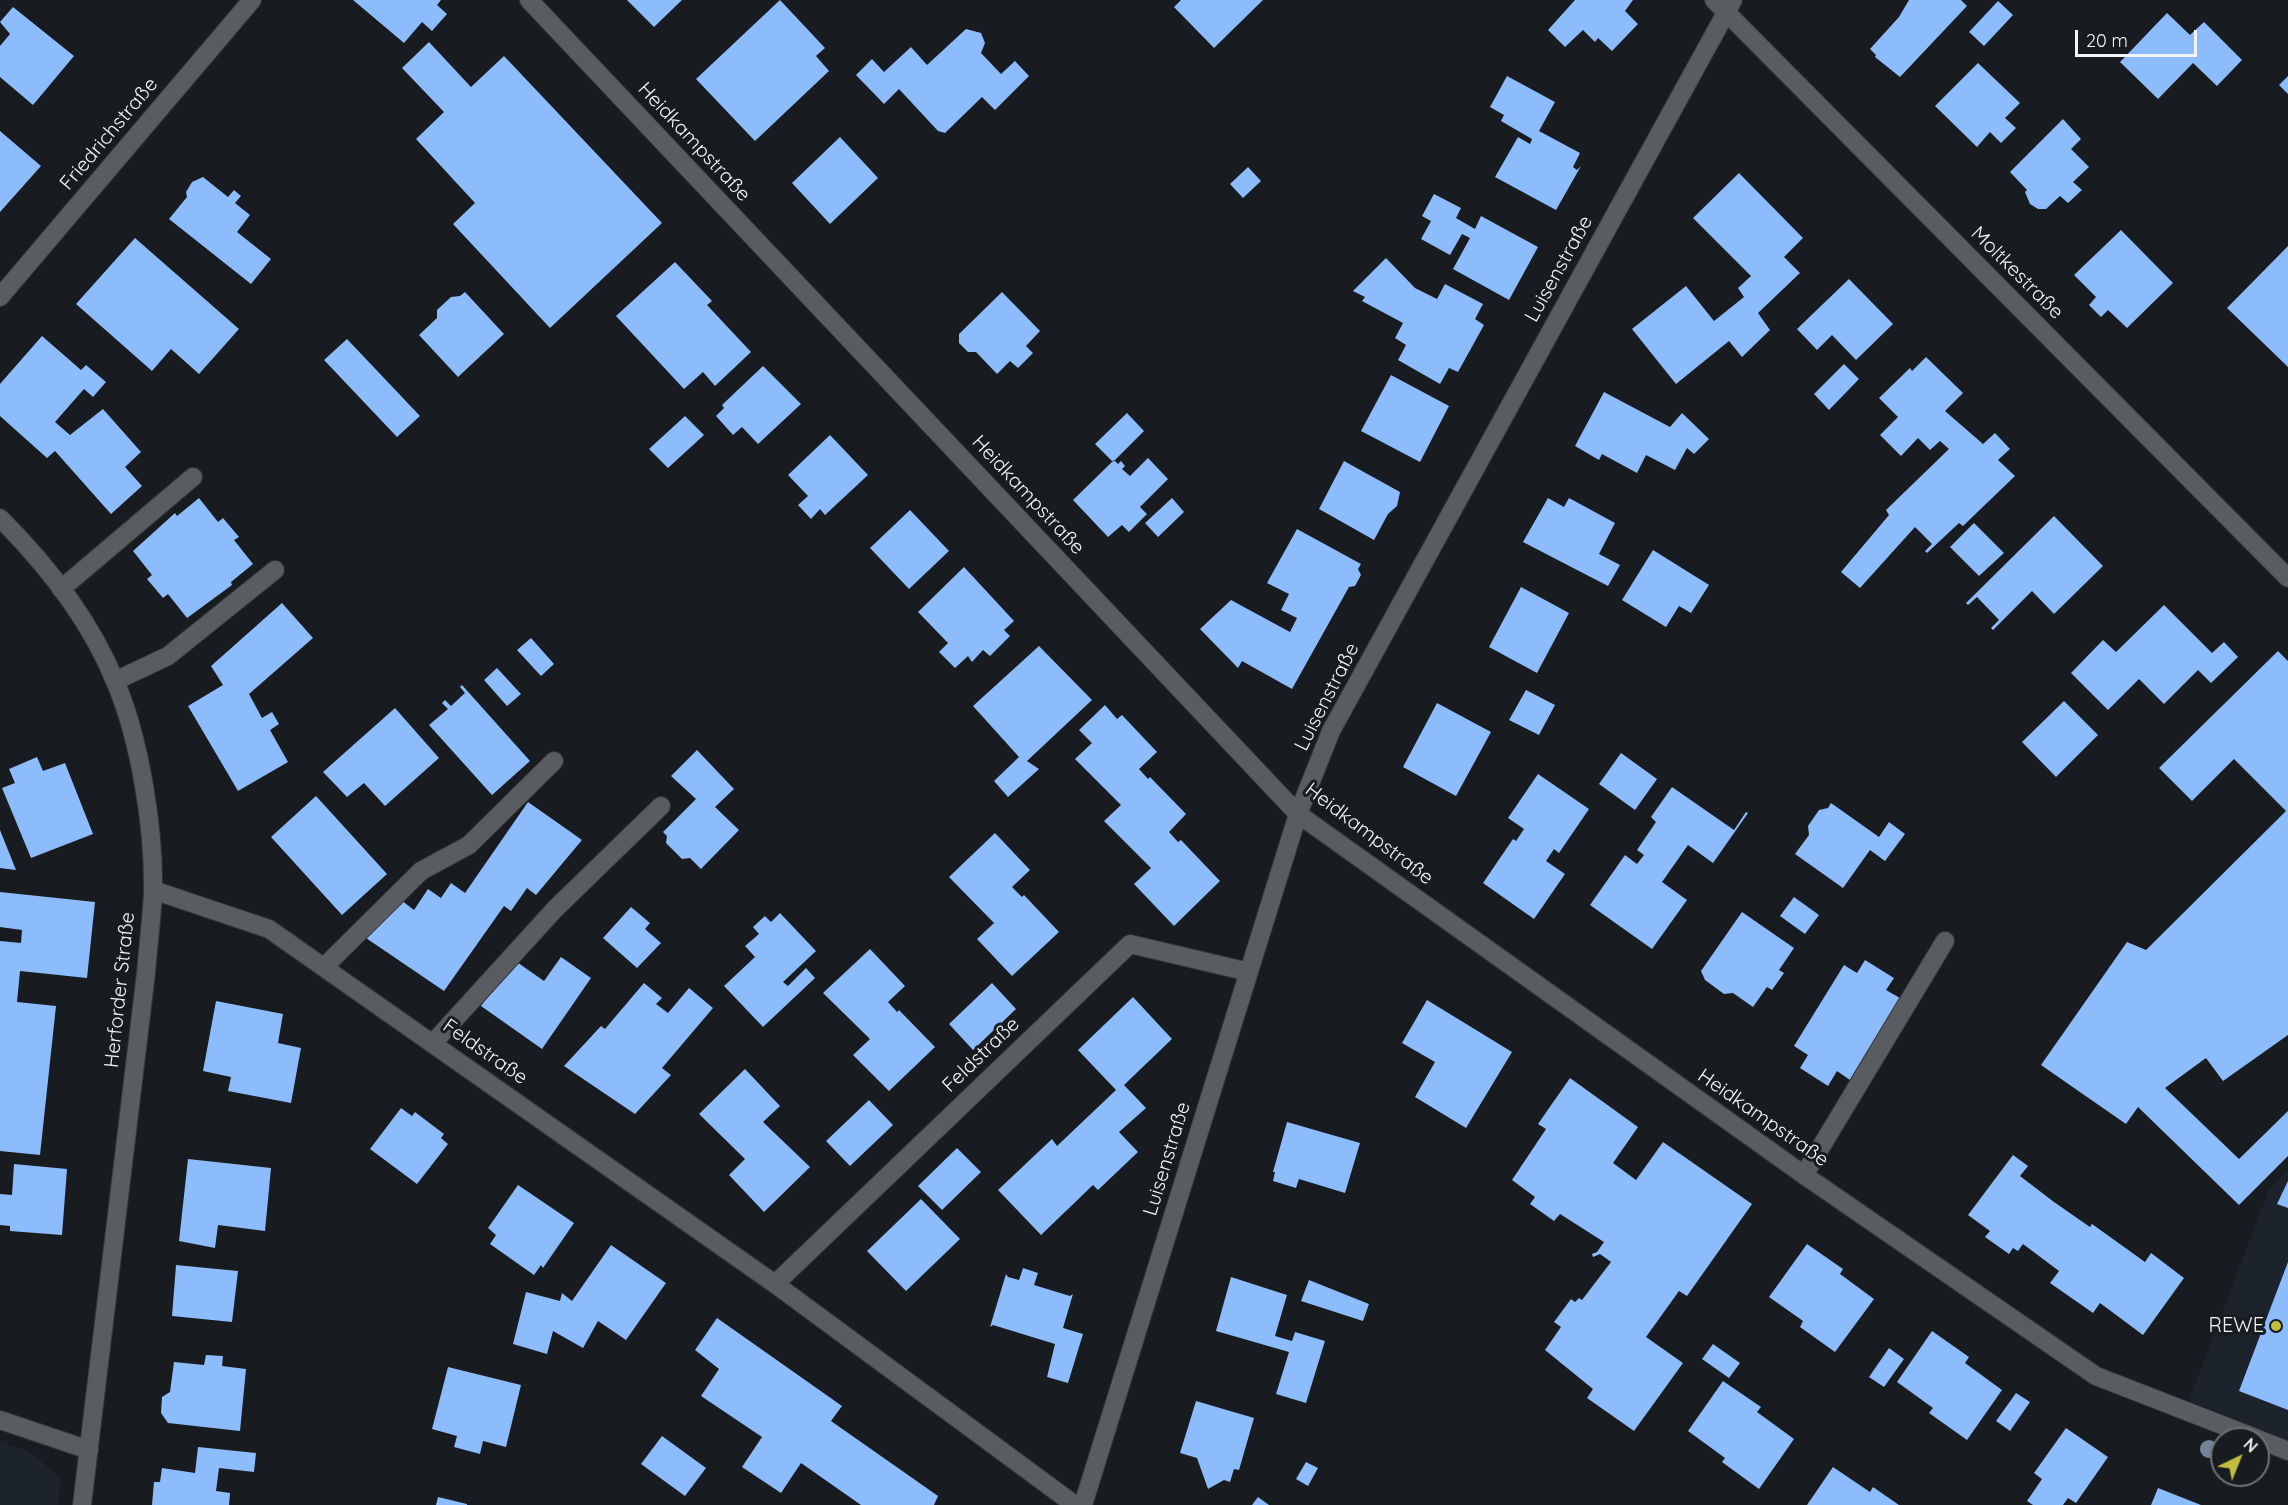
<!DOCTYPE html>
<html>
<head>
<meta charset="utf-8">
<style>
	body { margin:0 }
	#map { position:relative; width:2288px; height:1505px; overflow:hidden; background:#181b1f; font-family:Quicksand,sans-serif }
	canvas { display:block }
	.north { position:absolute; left:2210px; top:1427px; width:60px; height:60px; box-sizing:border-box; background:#181b1f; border:2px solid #6f7275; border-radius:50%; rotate:43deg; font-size:16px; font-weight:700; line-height:24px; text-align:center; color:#f2f4f7 }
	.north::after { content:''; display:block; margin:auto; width:21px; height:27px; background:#c2bd3f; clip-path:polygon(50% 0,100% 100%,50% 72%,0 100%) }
	.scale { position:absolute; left:2075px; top:30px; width:122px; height:27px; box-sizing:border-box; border:3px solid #f2f4f7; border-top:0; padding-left:8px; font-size:18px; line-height:21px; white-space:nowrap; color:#f2f4f7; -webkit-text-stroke:4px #181b1f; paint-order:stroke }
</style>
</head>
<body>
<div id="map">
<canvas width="2288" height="1505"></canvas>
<div class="north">N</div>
<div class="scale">20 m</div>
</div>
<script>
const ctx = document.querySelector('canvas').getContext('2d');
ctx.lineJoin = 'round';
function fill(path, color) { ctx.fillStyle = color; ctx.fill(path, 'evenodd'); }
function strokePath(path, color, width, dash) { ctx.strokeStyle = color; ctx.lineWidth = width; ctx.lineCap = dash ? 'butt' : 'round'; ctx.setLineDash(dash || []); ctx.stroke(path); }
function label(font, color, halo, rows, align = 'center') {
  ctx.font = font + ' Quicksand,sans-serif'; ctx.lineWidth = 6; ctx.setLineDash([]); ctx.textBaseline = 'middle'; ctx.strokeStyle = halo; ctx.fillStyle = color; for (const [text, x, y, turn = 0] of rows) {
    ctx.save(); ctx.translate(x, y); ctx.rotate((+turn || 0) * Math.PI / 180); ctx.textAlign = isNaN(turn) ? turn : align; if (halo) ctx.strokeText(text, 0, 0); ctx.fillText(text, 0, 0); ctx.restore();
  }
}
fill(new Path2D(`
	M2288 1169V1440L2189 1401 2269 1189Z
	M0 1441 30 1452 61 1478 58 1505H0Z`), '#1d232c');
fill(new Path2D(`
	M353 0H441L437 5 447 14 432 31 422 22 404 43Z
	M627 0H682L654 27Z
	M780 0 825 48 816 56 829 71 755 141 696 79Z
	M1181 0H1263L1214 48 1174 7Z
	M1575 0H1633L1625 11 1638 24 1612 51 1598 38 1595 42 1583 30 1565 47 1548 30Z
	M1909 0H1961L1967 6 1900 77 1875 57 1876 55 1870 49 1899 17Z
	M1998 1 2013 15 1984 46 1969 32Z
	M13 7 74 56 33 105 0 77V46L10 34 0 22Z
	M2167 13 2190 35 2204 22 2242 60 2217 86 2193 63 2158 99 2120 62Z
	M966 29 981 33 985 43 981 53 1001 74 1015 61 1029 76 995 110 982 97 945 133 938 131 899 89 884 104 856 75 872 59 884 72 911 47 927 65Z
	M429 42 471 87 504 56 662 223 550 328 453 224 475 203 416 139 444 112 402 68Z
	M1978 63 2020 103 2005 118 2016 128 2001 143 1990 132 1977 147 1935 106Z
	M1507 76 1555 102 1539 131 1580 153 1573 167 1577 170 1581 166 1556 210 1495 177 1518 137 1530 144 1532 139 1501 121 1504 115 1490 107Z
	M2288 76V94L2279 85Z
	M2063 119 2081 139 2071 149 2089 167 2073 182 2082 190 2068 203 2060 196 2046 209H2038L2030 204 2025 192 2027 190 2010 172Z
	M0 131 41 166 0 212Z
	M840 137 878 178 830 224 792 183Z
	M1248 167 1261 181 1243 198 1230 184Z
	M1739 173 1803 238 1784 257 1800 273 1758 313 1770 330 1742 357 1729 341 1676 384 1632 329 1686 286 1714 321 1744 297 1738 288 1751 276 1693 218Z
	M203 177 228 197 234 190 241 196 235 203 250 215 237 232 271 259 251 284 169 219 187 197 186 192 192 182Z
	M1434 194 1461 208 1456 218 1475 229 1481 216 1538 247 1509 300 1453 269 1470 238 1462 234 1450 255 1421 239 1431 221 1422 216Z
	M2121 230 2173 283 2127 328 2108 310 2101 317 2089 305 2096 297 2074 275Z
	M135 238 239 329 199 374 171 349 152 371 76 304Z
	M2288 246V367L2227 308Z
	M1386 258 1415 288 1437 299 1445 284 1483 304 1475 319 1484 325 1458 372 1449 368 1440 384 1398 360 1406 345 1395 338 1403 323 1362 301 1365 297 1353 291Z
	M675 262 712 301 707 305 751 352 715 386 703 372 684 389 616 316Z
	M1849 279 1893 324 1856 360 1832 335 1817 350 1797 329Z
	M465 292 504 334 458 377 419 335 437 318V310L451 297 460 296Z
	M1002 292 1040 331 1026 346 1033 353 1018 368 1010 361 997 374 976 352H968L959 343V334Z
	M42 336 81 370 86 365 106 382 93 397 84 389 55 422 70 435 103 409 141 452 125 467 142 486 111 514 55 451 47 458 0 416V384Z
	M347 339 420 416 397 437 324 360Z
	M1926 357 1963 393 1945 411 1983 444 1995 433 2010 449 1998 460 2015 476 1963 526 1959 523 1927 553 1925 551 1932 544 1915 527 1860 588 1841 572 1889 515 1886 510 1949 449 1940 441 1930 450 1918 438 1901 456 1880 435 1898 417 1879 398 1910 368 1912 371Z
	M1844 364 1859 379 1829 410 1814 394Z
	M763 366 801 404 758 444 742 427 733 435 716 416 724 408 722 405Z
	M1391 375 1449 406 1420 462 1361 431Z
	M1604 392 1670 427 1682 413 1709 439 1694 454 1687 448 1675 470 1646 455 1637 473 1602 454 1599 460 1575 446Z
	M1127 413 1144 431 1113 462 1095 444Z
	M685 416 704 435 668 468 649 449Z
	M830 435 868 475 825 515 820 509 811 519 798 505 808 496 788 475Z
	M1148 458 1168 479 1140 507 1147 514 1129 532 1122 525 1108 537 1073 500 1114 460 1118 464 1121 461 1125 466 1122 469 1130 476Z
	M1344 461 1400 492 1397 506 1388 514 1374 540 1319 509Z
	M199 498 218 522 223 518 239 537 234 540 253 564 231 582 232 585 187 618 168 594 163 598 147 579 152 575 133 551 175 513 177 516Z
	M1172 498 1184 512 1158 537 1145 523Z
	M1548 498 1564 507 1569 498 1615 523 1599 554 1620 565 1608 586 1523 542Z
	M910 510 949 551 909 589 870 548Z
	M2054 516 2103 566 2054 614 2032 591 1993 630 1991 628 1999 620 1977 597 1968 605 1966 603Z
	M1974 523 2004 553 1979 576 1950 547Z
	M1297 529 1361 564 1358 569 1361 575 1355 586 1349 587 1292 689 1242 661 1238 668 1200 629 1231 600 1290 632 1297 618 1281 610 1289 594 1267 583Z
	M1653 550 1709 585 1691 613 1679 606 1666 627 1622 600Z
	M964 567 1014 621 1004 630 1010 636 990 656 983 650 972 662 968 656 955 668 939 652 948 643 918 612Z
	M1521 587 1569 613 1537 673 1489 647Z
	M282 603 313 638 249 694 262 718 272 712 279 724 270 730 288 762 238 791 188 706 223 685 211 666Z
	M2164 605 2212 653 2224 642 2238 657 2211 683 2198 670 2164 704 2139 679 2108 710 2071 673 2103 640 2116 652Z
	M531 638 554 664 541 676 517 650Z
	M1039 646 1092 700 1027 761 1039 769 1008 797 994 781 1019 757 973 706Z
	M2278 651 2288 661V1035L2223 1081 2206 1058 2165 1088 2239 1159 2288 1111V1156L2239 1205 2138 1107 2126 1124 2041 1065 2127 942 2146 950 2286 811 2234 759 2192 801 2159 768Z
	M497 668 521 694 507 706 484 680Z
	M462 685 530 761 492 795 429 725 448 709 442 703 445 700 451 706 465 693 460 687Z
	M1526 690 1555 705 1539 735 1509 720Z
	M2064 701 2098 735 2056 777 2022 742Z
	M1437 703 1491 732 1456 796 1403 767Z
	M1105 705 1117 719 1122 715 1157 752 1139 769 1148 779 1150 777 1186 814 1169 832 1178 842 1181 840 1220 881 1174 926 1134 884 1151 868 1104 821 1121 805 1075 759 1092 743 1079 730Z
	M395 708 439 758 385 806 364 783 347 797 323 772Z
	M697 750 734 789 715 807 739 830 701 869 690 858 682 859 666 843 667 836 663 832 696 799 671 776Z
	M1621 753 1657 779 1635 810 1599 784Z
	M37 757 43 771 65 763 93 834 31 858 2 788 15 783 9 769Z
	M1538 774 1589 809 1559 853 1554 849 1546 861 1565 874 1534 919 1483 883 1513 839 1516 841 1524 829 1508 818Z
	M1672 787 1734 830 1746 812 1748 813 1713 863 1688 845 1662 882 1687 900 1652 949 1590 905 1625 855 1637 864 1644 855 1637 850 1656 822 1651 817Z
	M316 796 387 874 342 915 271 837Z
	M528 802 582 840 536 895 527 888 511 911 504 906 444 991 363 936 401 900 414 910 428 889 441 898 451 883 465 893Z
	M1831 803 1879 837 1889 822 1905 834 1885 861 1870 850 1843 888 1795 854 1809 835 1808 826 1819 810 1828 808Z
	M0 830 16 870 0 868Z
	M995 833 1030 870 1012 887 1022 897 1024 895 1059 932 1012 976 977 939 994 923 949 877Z
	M0 892 95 902 87 978 20 971 17 1002 56 1006 40 1155 0 1151V941L21 943 22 930 0 927Z
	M1794 897 1819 915 1805 934 1780 916Z
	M631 907 650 923 645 929 661 943 637 968 603 938Z
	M1742 912 1794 948 1779 970 1784 973 1772 990 1767 987 1753 1007 1733 993 1724 994 1705 980 1701 971Z
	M780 913 816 951 783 982 788 986 806 968 815 978 763 1027 724 986 755 957 745 946 759 934 753 927 765 916 771 922Z
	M870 949 905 986 888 1002 897 1012 899 1010 935 1047 889 1091 853 1055 870 1039 823 993Z
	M561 957 591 978 542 1049 481 1006 514 960 544 981Z
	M1865 960 1894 978 1886 990 1900 998 1850 1080 1837 1071 1828 1086 1800 1068 1808 1055 1794 1046 1844 965 1857 973Z
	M644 983 662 998 656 1004 668 1013 689 988 713 1008 662 1068 671 1075 635 1114 564 1066 601 1026 605 1029Z
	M992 983 1016 1009 973 1050 949 1024Z
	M1133 997 1172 1039 1124 1085 1146 1108 1119 1132 1138 1152 1098 1190 1093 1185 1041 1235 998 1190 1052 1139 1057 1146 1116 1090 1078 1050Z
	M1427 1000 1512 1052 1466 1128 1415 1097 1435 1062 1402 1043Z
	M216 1001 283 1014 278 1043 301 1048 291 1103 228 1091 231 1077 203 1071Z
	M745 1069 780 1106 763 1122 810 1167 764 1212 729 1175 745 1159 699 1114Z
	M1570 1078 1638 1127 1613 1163 1636 1180 1663 1142 1752 1204 1687 1296 1679 1291 1646 1337 1683 1363 1634 1431 1587 1398 1593 1389 1545 1350 1561 1327 1554 1322 1571 1299 1575 1302 1579 1298 1582 1300 1611 1262 1600 1254 1593 1257 1592 1254 1597 1252 1604 1242 1560 1214 1554 1221 1530 1204 1535 1197 1512 1180 1546 1129 1538 1124Z
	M869 1100 893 1125 850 1166 826 1141Z
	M401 1108 412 1116 415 1112 444 1134 441 1138 448 1144 417 1184 370 1149Z
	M1287 1122 1360 1143 1345 1193 1299 1179 1296 1188 1273 1181 1275 1172H1273Z
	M957 1148 981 1172 942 1210 918 1186Z
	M2013 1155 2028 1166 2020 1176 2054 1202 2090 1227 2092 1224 2145 1262 2151 1253 2184 1278 2143 1335 2100 1303 2093 1313 2050 1283 2059 1271 2023 1244 2018 1251 2013 1248 2009 1254 1985 1237 1990 1231 1968 1215Z
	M188 1159 271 1168 265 1231 218 1225 215 1248 179 1241Z
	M14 1164 67 1169 62 1235 10 1231V1226L0 1225V1194L12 1195Z
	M2288 1181V1208L2277 1204Z
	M518 1185 574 1223 543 1268 541 1265 534 1275 490 1244 496 1235 488 1228Z
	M921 1199 960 1239 906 1291 867 1251Z
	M1807 1244 1843 1269 1840 1274 1874 1299 1835 1352 1800 1327 1803 1321 1769 1297Z
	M611 1245 666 1283 626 1340 598 1321 583 1348 553 1331 547 1354 513 1344 526 1292 560 1301 562 1293 572 1301Z
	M2288 1262V1410L2239 1391Z
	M176 1265 238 1271 232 1322 172 1316Z
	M1023 1268 1038 1273 1034 1285 1070 1296 1073 1294 1063 1328 1083 1334 1068 1383 1047 1377 1055 1344 993 1325 990 1327 1006 1274 1008 1277 1019 1280Z
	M1231 1277 1287 1295 1275 1336 1292 1341 1295 1332 1325 1341 1306 1403 1276 1394 1289 1352 1216 1331Z
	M1309 1280 1369 1304 1363 1321 1301 1301Z
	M717 1318 842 1406 831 1421 938 1496 934 1505H861L801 1463 781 1493 742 1467 762 1437 701 1396 719 1369 695 1350Z
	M1932 1331 1969 1357 1965 1363 2002 1390 1967 1440 1929 1413 1933 1408 1897 1382Z
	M1713 1344 1740 1363 1729 1378 1702 1359Z
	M1889 1348 1904 1359 1884 1387 1869 1377Z
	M206 1355 223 1356 222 1366 246 1369 240 1431 168 1423 161 1413 162 1397 170 1392 174 1362 204 1365Z
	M448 1367 521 1385 506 1447 483 1441 480 1454 454 1447 457 1436 432 1429Z
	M1723 1381 1761 1407 1757 1412 1794 1439 1759 1489 1722 1462 1725 1458 1688 1431Z
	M2016 1393 2030 1402 2010 1431 1996 1421Z
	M1196 1401 1254 1418 1239 1470 1234 1469 1230 1482 1224 1480 1208 1489 1197 1458 1180 1453Z
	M2066 1428 2108 1457 2076 1503 2068 1498 2063 1505H2033L2027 1501 2042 1479 2034 1473Z
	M662 1436 706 1468 685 1496 641 1464Z
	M198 1447 256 1453 254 1472 219 1468 216 1491 230 1493 229 1505H152L154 1482H160L162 1468 195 1473Z
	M1306 1462 1318 1468 1308 1486 1296 1479Z
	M1833 1467 1870 1492 1873 1487 1899 1505H1807Z
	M2158 1488 2201 1505H2151Z
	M438 1497 467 1504V1505H436Z
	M1258 1497 1269 1505H1252Z`), '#8dbcfd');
const lane = new Path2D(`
	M61 589 193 477
	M115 681 168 656 275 570
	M324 967 421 871 469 845 554 761
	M433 1043 555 909 661 806
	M1804 1175 1945 941`);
const street = new Path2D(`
	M529 0 1298 814 1804 1175 2096 1376 2258 1439
	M1714 0 2288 578
	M0 297 252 0
	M153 890 269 929 775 1284 1075 1505
	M775 1284 1130 944 1249 972
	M0 1420 89 1450
	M2258 1439 2288 1451
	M1083 1505 1298 814 1331 731 1733 0`);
const secondary = new Path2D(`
	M0 518C46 564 90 620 115 681 140 739 154 828 153 891 152 918 148 946 146 973L82 1505`);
strokePath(lane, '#343639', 20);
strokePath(street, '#343639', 20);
strokePath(secondary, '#343639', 20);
strokePath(lane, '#595c61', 18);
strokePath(street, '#595c61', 18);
strokePath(secondary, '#595c61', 18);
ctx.fillStyle = '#748398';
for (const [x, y] of [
	[2209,1449]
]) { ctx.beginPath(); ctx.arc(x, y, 9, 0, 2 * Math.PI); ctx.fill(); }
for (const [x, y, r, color] of [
	[2276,1326,6,"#c2bd3f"]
]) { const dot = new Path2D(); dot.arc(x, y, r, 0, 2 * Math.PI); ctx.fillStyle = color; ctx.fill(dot); strokePath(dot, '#181b1f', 2); }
label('20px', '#f2f4f7', '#181b1f', [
	["Friedrichstraße",109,134,-50],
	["Heidkampstraße",694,142,47],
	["Luisenstraße",1559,269,-61],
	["Moltkestraße",2017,273,45],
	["Heidkampstraße",1028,495,47],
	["Luisenstraße",1327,697,-63],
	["Heidkampstraße",1369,834,37],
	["Herforder Straße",120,990,-84],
	["Feldstraße",485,1052,35],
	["Feldstraße",981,1055,-44],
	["Heidkampstraße",1763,1118,35],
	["Luisenstraße",1167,1159,-73]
]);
label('20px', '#f2f4f7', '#181b1f', [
	["REWE",2264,1326]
], 'right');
</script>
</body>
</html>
